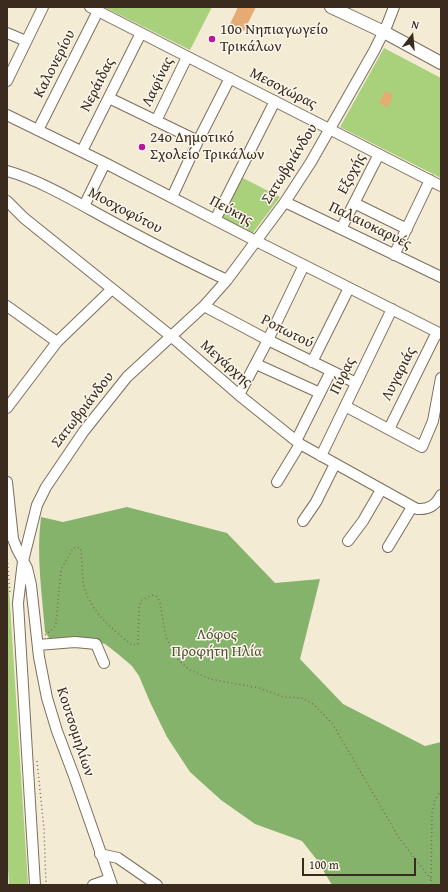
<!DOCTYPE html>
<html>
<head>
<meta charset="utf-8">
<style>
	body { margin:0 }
	#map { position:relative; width:448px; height:892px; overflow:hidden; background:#f4ebd5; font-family:"Gentium Book Plus",serif }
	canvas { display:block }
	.frame { position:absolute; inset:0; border:8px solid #3b2a1e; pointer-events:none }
	.north { position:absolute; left:392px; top:16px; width:40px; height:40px; -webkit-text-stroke:3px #fbf7ec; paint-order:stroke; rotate:16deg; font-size:11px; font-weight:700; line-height:16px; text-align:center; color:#3b2a1e }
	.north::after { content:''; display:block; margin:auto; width:14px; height:18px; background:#3b2a1e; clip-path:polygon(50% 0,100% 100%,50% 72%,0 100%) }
	.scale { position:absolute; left:302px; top:858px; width:114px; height:18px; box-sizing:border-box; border:2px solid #3b2a1e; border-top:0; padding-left:5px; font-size:12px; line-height:14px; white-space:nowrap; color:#3b2a1e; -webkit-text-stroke:3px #fbf7ec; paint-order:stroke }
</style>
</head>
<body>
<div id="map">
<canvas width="448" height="892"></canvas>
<div class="frame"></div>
<div class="north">N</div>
<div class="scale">100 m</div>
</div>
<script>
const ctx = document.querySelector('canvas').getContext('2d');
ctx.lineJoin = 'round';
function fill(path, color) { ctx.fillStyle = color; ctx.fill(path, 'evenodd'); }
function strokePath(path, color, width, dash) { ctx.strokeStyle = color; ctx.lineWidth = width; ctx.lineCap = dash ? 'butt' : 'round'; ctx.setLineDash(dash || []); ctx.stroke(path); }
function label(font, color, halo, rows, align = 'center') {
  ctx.font = font + ' "Gentium Book Plus",serif'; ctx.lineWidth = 3; ctx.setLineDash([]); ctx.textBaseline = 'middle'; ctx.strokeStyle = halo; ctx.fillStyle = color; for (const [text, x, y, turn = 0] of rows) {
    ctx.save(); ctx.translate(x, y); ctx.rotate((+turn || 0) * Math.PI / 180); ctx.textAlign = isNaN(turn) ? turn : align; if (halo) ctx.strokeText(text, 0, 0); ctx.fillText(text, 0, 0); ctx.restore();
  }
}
fill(new Path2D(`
	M104 7H212L190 50Z
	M384 48 441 78V178L340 127Z
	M241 177 280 197 252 234 220 217Z
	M7 568 10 604 28 885H9L7 854Z`), '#a9d17c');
fill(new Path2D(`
	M127 507 227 533 275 583 320 579 300 659 343 704 425 746 441 742V885H332L317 860 302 841 255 824 221 800 190 772 167 737 150 702 139 676 132 666 118 654 105 644 95 641 74 638H49L45 632C42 593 36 555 41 517L63 522Z`), '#86b36c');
fill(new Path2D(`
	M238 7H256L244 31 230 24Z
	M385 91 393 95 388 107 379 103Z`), '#e6ab72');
const minor = new Path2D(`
	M90 7 441 186
	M7 33 26 41
	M7 81 43 7
	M109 98 198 141
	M7 115 105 163 256 241 441 334
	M156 121 187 57
	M38 130 98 11
	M82 151 141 33
	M7 171C37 179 73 200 100 215 142 238 184 260 227 280
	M172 197 198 141 230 78
	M7 201 24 218 172 337 239 395 300 444 417 509C429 510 436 505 441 495
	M285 202 441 277
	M354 203 407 229
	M84 206 105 163
	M215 220 275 101
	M341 229 379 154
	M394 255 430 180
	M7 306 57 342
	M204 306 268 340 356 383
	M312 362 349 288
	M256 364 320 393
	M239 395 268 340 304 265
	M345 406 422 447 433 421 441 378
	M7 408 57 342 112 289
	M389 429 437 332
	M296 441 331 371
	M321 456 392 309
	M7 482 13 539 17 549 27 568 31 585 39 657 47 698 57 731 74 776 112 885
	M277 482 300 444
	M303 521 316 502 335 464
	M348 541 363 521 381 490
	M388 547 412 507
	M38 645 75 642 96 644 104 663
	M100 854 118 858 157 885
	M35 885 18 603 23 561 37 505 46 487 84 431 127 377 204 306 227 280 285 202 311 162 374 51 387 25 394 7
	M93 885 110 879`);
const major = new Path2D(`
	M331 7 384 32 441 63`);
strokePath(minor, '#7c6e5e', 12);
strokePath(major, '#7c6e5e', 14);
strokePath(new Path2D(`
	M7 555 10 593
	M45 635 54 628 56 623 61 570 73 548 76 547 80 548 81 551C82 562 82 575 84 586 90 611 112 629 131 644L133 645 138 644 139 606 142 600 152 595C157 596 159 598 160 603L166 637 176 657 188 669 210 679 259 688 284 697 301 698 313 704 332 723 399 838 431 879
	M37 761 44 829 46 885
	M431 885 432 812 435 800 441 790`), '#7c6e5e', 1.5, [1, 3]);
strokePath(minor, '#fff', 10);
strokePath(major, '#fff', 12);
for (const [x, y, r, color] of [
	[212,39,4,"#b5179e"],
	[142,147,4,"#b5179e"]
]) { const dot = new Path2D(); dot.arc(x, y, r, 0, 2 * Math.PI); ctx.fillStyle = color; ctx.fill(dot); strokePath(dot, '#fbf7ec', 1.5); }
label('15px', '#3b2a1e', '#fbf7ec', [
	["10ο Νηπιαγωγείο",220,30],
	["Τρικάλων",220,47],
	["24ο Δημοτικό",150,138],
	["Σχολείο Τρικάλων",150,155]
], 'left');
label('15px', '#3b2a1e', '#fbf7ec', [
	["Καλονερίου",55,64,-63],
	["Λαφίνας",158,82,-64],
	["Νεράιδας",98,85,-63],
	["Μεσοχώρας",283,89,27],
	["Σατωβριάνδου",290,164,-58],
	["Εξοχής",352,174,-63],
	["Μοσχοφύτου",125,211,28],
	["Πεύκης",231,211,28],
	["Παλαιοκαρυές",370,226,26],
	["Ροπωτού",287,332,27],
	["Μεγάρχης",226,364,41],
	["Λυγαριάς",399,374,-63],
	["Πύρας",343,376,-64],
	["Σατωβριάνδου",83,410,-52],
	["Κουτσομηλίων",75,732,72]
]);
label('15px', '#565436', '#fbf7ec', [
	["Λόφος",217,635],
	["Προφήτη Ηλία",217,652]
]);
</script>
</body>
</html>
